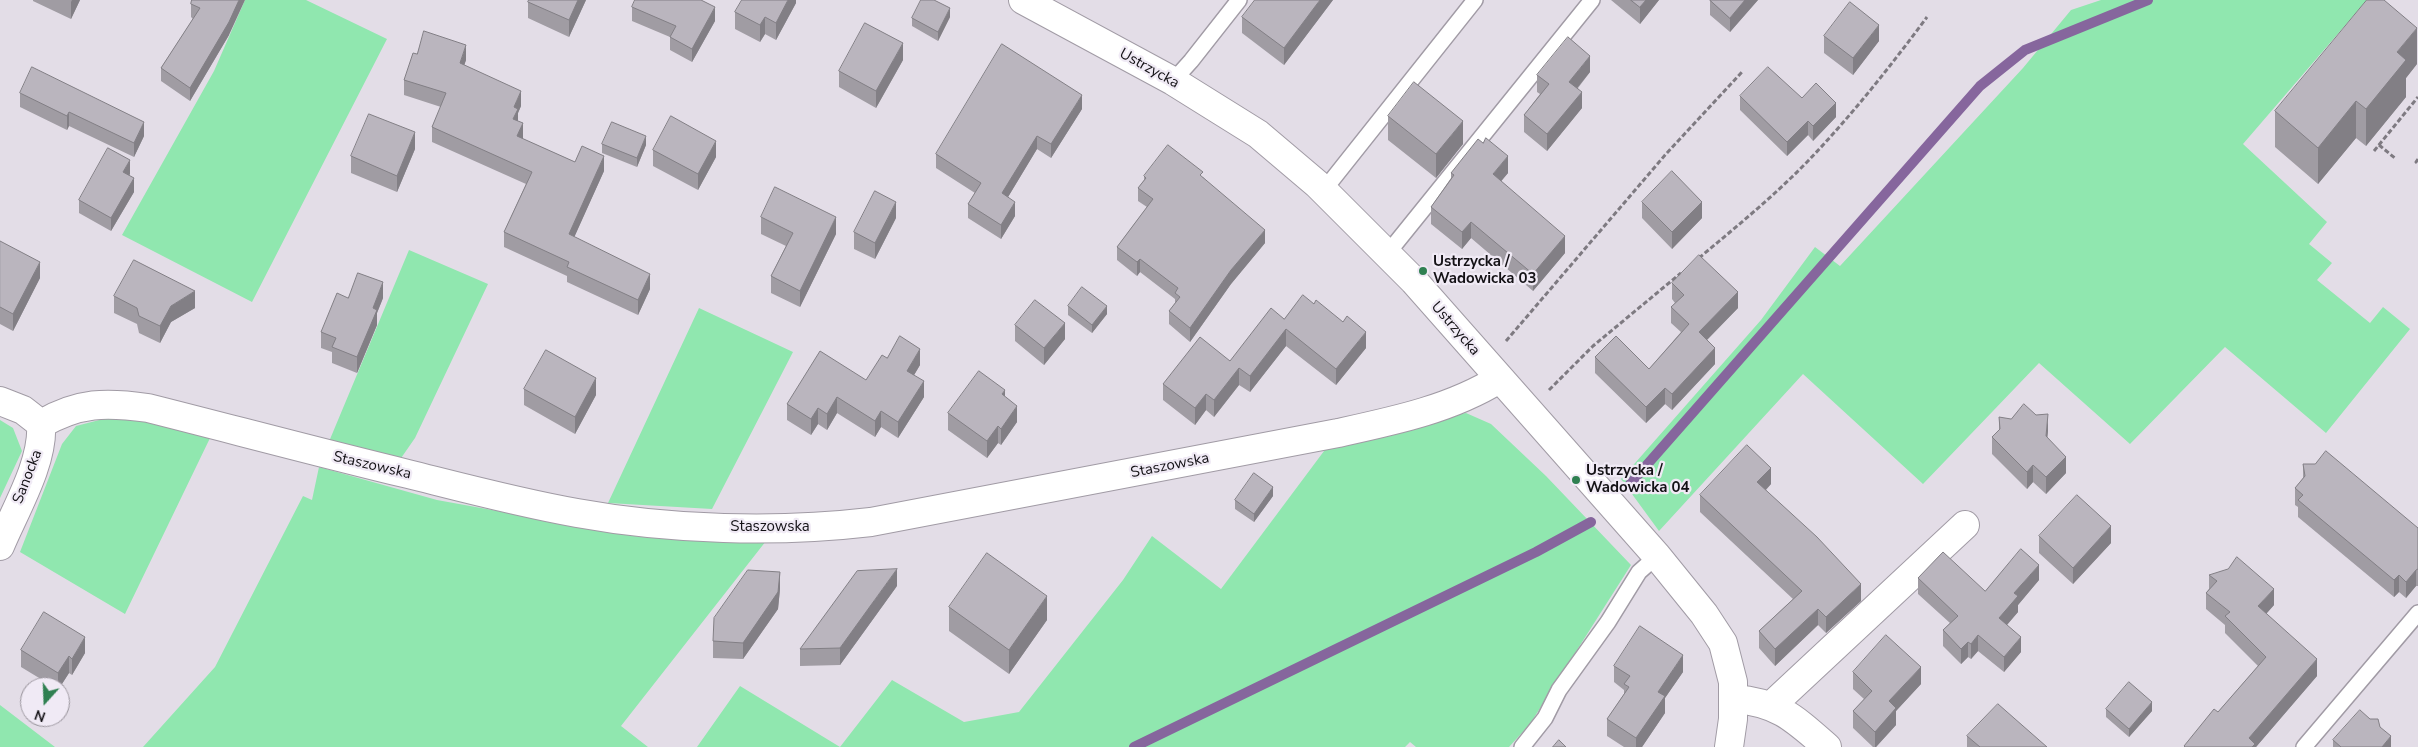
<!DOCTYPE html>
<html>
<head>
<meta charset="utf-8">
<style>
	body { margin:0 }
	#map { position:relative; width:2418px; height:747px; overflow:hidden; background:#e3dde7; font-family:"Nunito Sans",sans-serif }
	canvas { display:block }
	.north { position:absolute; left:20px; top:677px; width:50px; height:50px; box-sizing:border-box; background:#f0eaf5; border:1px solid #98939b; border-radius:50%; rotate:200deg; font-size:14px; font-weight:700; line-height:20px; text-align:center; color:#131115 }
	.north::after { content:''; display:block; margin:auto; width:18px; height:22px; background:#2f8051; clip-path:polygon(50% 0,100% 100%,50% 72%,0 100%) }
</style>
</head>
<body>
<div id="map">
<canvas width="2418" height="747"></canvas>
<div class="north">N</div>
</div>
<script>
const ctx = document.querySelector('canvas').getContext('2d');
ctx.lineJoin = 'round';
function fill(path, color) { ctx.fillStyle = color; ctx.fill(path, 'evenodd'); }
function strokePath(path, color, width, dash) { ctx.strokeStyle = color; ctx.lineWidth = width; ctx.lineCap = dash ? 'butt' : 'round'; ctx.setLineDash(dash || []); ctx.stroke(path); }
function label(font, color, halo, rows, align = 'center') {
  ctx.font = font + ' "Nunito Sans",sans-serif'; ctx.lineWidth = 4.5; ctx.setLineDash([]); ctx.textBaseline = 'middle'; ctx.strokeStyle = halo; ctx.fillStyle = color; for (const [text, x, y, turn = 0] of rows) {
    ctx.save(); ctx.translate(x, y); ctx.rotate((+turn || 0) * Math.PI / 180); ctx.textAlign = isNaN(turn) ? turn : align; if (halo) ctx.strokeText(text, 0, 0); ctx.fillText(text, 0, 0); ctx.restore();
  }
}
fill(new Path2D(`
	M245 0H306L387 39 252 302 122 235 214 71Z
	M2101 0H2367L2243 144 2327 222 2309 244 2332 263 2317 280 2370 323 2383 307 2410 329 2326 433 2225 347 2130 444 2039 363 1923 484 1803 374 1659 531 1621 479 1761 320 1815 247 1840 266 2023 68 2071 10Z
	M409 250 488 284 415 438 399 461 328 444Z
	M699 308 793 352 712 509 608 503Z
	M1466 413 1491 424 1546 476 1631 565 1530 724 1509 747H1416L1410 742 1405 747H697L740 686 840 747 892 680 964 722 1019 712 1123 580 1152 536 1221 589 1333 439Z
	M111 417 146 420 211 436 125 614 20 552 62 444 76 426Z
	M0 420 13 428 22 451 0 498Z
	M319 467 437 500 641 537 766 541 621 726 648 747H143L215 667 303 496 312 500Z
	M0 705 55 747H0Z`), '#90e7af');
strokePath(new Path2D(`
	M1630 484 1980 86 2025 50 2148 0
	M1134 747 1536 552 1591 522`), '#86669d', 10);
const service = new Path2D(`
	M1173 81 1191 61 1239 0
	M1324 190 1475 0
	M1387 254 1592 0
	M1522 747 1545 718 1559 690 1608 622 1639 572 1657 556
	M2304 747 2418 613`);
const minor = new Path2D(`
	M0 401 23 410 41 424C44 462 15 510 0 546
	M41 424C79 402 106 402 148 408 235 430 321 453 408 474 464 488 520 503 577 513 670 530 777 533 871 522L1338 433C1393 421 1451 409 1499 379
	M1734 699C1778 702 1795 719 1827 747
	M1772 705 1965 525`);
const tertiary = new Path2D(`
	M1023 0 1173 81 1258 134 1317 184 1414 281 1657 556 1704 614 1723 643 1733 682V719L1729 747`);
strokePath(service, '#a19ba5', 18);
strokePath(minor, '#a19ba5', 30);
strokePath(tertiary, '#a19ba5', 30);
strokePath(new Path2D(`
	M2379 145 2396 159
	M2374 151 2418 97
	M2418 159 2416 162 2418 164
	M1699 258C1736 227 1774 196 1808 161 1851 116 1890 67 1927 17
	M1506 341 1666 154 1742 72
	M1549 390 1593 346 1681 273`), '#7e7a81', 3, [5, 2.5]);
strokePath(service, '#fff', 15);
strokePath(minor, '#fff', 28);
strokePath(tertiary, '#fff', 28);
fill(new Path2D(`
	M33 0H80L71 19 33 1Z
	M192 0 229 35 190 101 161 81V68L193 19 191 17V4Z
	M586 0 569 37 528 18V2Z
	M796 0V3L776 40 765 34 760 42 735 29V12Z
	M1333 0 1284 65 1242 33V17Z
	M1611 0H1659L1640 24Z
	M1710 0H1758L1730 32 1710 15Z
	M632 7 715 21 692 62 670 50V37L632 21Z
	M950 17 938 41 912 26V18Z
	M1824 36 1879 41 1853 75 1824 53Z
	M417 54 466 60 464 65 521 106 518 113V121L523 138V139L575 162 604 171 574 237 650 289 638 315 567 282V276L504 247V232L526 184 432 142V127L441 107 404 95V80Z
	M903 60 876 108 839 87V71Z
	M2417 64 2406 78V97L2366 146 2356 138 2318 184 2275 147V111Z
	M1590 72 1578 88 1582 108 1547 151 1524 132V115L1540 94 1537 92V75Z
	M20 93 144 136 134 157 69 126 67 130 20 107Z
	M1740 96 1802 98 1836 117 1813 141 1808 135 1787 156 1740 110Z
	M1082 109 1051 158 1037 149 1008 197 1015 216 1001 239 968 218V204L975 193 936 168V154Z
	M1388 116 1463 144 1436 178 1388 140Z
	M602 144 646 145 637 167 602 153Z
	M415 149 397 192 351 173V156Z
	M653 150 716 157 698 190 653 166Z
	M1451 173H1508L1501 181 1565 253 1533 291 1471 238 1462 249 1431 224V207L1451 178Z
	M130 174 129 176 134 192 111 231 79 213V200Z
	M1144 176 1203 177 1265 243 1231 284 1190 342 1169 324V311L1175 303V299L1140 272 1137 276 1117 260V247L1147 207 1138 201V188L1144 180Z
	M1642 202 1702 218 1672 249 1642 218Z
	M761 217 836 234 800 307 771 293V276L786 246 761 234Z
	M896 218 875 259 854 249V232Z
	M0 241 40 278 13 331 0 324Z
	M1672 283 1738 308 1707 340 1715 364 1672 410 1665 404 1646 423 1595 373V357L1649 369 1681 332 1671 323V307L1675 303 1672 299Z
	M114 296 195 308 171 322 160 343 139 333 137 324 114 313Z
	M348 298H383L377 313V325L357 373 332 363V352L321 348V332Z
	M1068 306 1107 314 1092 333 1068 315Z
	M1284 319 1366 348 1336 385 1286 346 1250 392 1239 385 1214 417 1206 410 1195 425 1163 400V384L1230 361Z
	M1015 325 1065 339 1044 365 1015 341Z
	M887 358 920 365 914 375 924 397 898 438 881 427 875 437 837 413 827 430 818 424 811 435 787 420V404L866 380Z
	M524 389 596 395 575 434 524 405Z
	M1005 397 1017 422 1001 445 998 443 987 458 948 430V413Z
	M1999 417 2048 431 2047 437 2066 473 2046 494 2033 482 2027 489 1992 454V437L1999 430Z
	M2303 464 2418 528V586H2416L2406 598 2399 592 2394 597 2298 517V507L2295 505V488L2303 478Z
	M1771 484 1766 490 1861 601 1826 633 1818 625 1775 666 1759 648V631L1793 599 1700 512V495Z
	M1273 496 1254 522 1235 509V500Z
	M2039 536 2111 543 2073 584 2039 553Z
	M2209 575 2274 605 2266 614 2317 676 2256 747H2184L2218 712 2258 666 2225 633V625L2206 609V593L2209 589Z
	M1918 578 1985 591 2039 580 2018 605V612L2007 625 2021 652 2004 672 1978 651 1971 659 1968 657 1961 664 1943 646V630L1950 623 1918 594Z
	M897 586 840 665 800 666V649Z
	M780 589 778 609 743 659 713 658V641Z
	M949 607 1047 620 1009 674 949 631Z
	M21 650 85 653 72 675 69 673 60 687H54L21 667Z
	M1614 666 1683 672 1665 698V713L1642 747H1624L1607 736V719L1624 694V690L1614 682Z
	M1853 672 1921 684 1896 711V725L1876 747H1873L1853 728V711L1864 699 1853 689Z
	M2106 709 2152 711 2129 737 2106 717Z
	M2380 727 2391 747H2333V740Z
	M1967 736 2047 747H1967Z`), '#a09ca3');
fill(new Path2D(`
	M72 0H80L71 19V2Z
	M239 0H245L229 35 190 101V88Z
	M578 0H586L569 37V20Z
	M788 0H796V3L776 40V23Z
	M1320 0H1333L1284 65V48Z
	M1646 0H1659L1640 24V7Z
	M1745 0H1758L1730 32V18Z
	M715 7V21L692 62V49Z
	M950 8V17L938 41V32Z
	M765 17V34L760 42V25Z
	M1879 25V41L1853 75V58Z
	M2417 28V64L2406 78V97L2366 146V109L2397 52Z
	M903 43V60L876 108V91Z
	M466 45V60L460 78V63Z
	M1590 56V72L1569 98V82Z
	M521 91V106L518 113V124L513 134 514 107Z
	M1582 92V108L1547 151V134Z
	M1082 95V109L1051 158V144Z
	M2356 101V138L2318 184V148Z
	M1836 103V117L1813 141V126Z
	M69 112V126L67 130V116Z
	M1463 121V144L1436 178V154Z
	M1808 121V135L1787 156V142Z
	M144 122V136L134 157V143Z
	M523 123V138L517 151V136Z
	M415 132V149L397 192V176Z
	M646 136V145L637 167V158Z
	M1037 136V149L1002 207V193Z
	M716 141V157L698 190V174Z
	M604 156V171L569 249V234Z
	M1508 156V173L1493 191V174Z
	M130 160V174L123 186V172Z
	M134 178V192L111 231V218Z
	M896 202V218L875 259V243Z
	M1015 202V216L1001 239V225Z
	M1702 202V218L1672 249V232Z
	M836 217V234L800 307V291Z
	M1471 222V238L1462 249V232Z
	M1265 230V243L1231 284 1190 342V328L1231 270Z
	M1565 236V253L1533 291V274Z
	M1140 259V272L1137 276V262Z
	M40 262V278L13 331V314Z
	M650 274V289L638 315V300Z
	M383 282V298L377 313V325L357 373V357L373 308Z
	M195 291V308L171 322 160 343V326L171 306Z
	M1738 292V308L1699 348V332Z
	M1107 306V314L1092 333V325Z
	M1065 323V339L1044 365V348Z
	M1286 329V346L1250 392V376Z
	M1366 332V348L1336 385V369Z
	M1715 348V364L1672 410V394Z
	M920 349V365L907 387V371Z
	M1239 368V385L1214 417V400Z
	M596 378V395L575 434V417Z
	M924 381V397L898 438V422Z
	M1665 388V404L1646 423V407Z
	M1005 390V406L1002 394Z
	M1206 394V410L1195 425V408Z
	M837 397V413L827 430V414Z
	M1017 406V422L1001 445V429Z
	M818 408V424L811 435V419Z
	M881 411V427L875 437V421Z
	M2048 414V431L2046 452V436Z
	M998 426V443L987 458V441Z
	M2066 457V473L2046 494V477Z
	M2033 465V482L2027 489V472Z
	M1771 468V484L1757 499V482Z
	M1273 487V496L1254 522V514Z
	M2111 526V543L2073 584V568Z
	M2039 565V580L2018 605V612L1999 634V618L2014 593Z
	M897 569V586L840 665V648Z
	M2416 570V586L2406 598V582Z
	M780 572V589L778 609 743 659V643Z
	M2399 575V592L2394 597V580Z
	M1861 584V601L1826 633V617Z
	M2274 589V605L2258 623V606Z
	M1047 596V620L1009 674V650Z
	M1818 609V625L1775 666V649Z
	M1978 635V651L1971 659V644Z
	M85 637V653L72 675V659Z
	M2021 637V652L2004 672V657Z
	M1968 642V657L1961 664V649Z
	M1683 655V672L1665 698V713L1642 747H1636V738L1658 692Z
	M69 656V673L60 687H58V673Z
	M2317 659V676L2256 747H2249V738Z
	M1921 667V684L1896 711V725L1876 747H1875V732L1889 701Z
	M2152 702V711L2129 737V729Z
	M2391 736V747H2382Z`), '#827f85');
const building = new Path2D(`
	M192 0H239L229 22 190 88 161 68 200 8 191 4Z
	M529 0H578L569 20 528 2Z
	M635 0H701L715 7 692 49 670 37 676 26 632 7Z
	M742 0H788L776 23 765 17 760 25 735 12Z
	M921 0H934L950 8 938 32 912 18Z
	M1255 0H1320L1284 48 1242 17Z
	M1631 0H1646L1640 7Z
	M1710 0H1745L1730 18Z
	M2367 0H2384L2417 28 2397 52 2406 60 2366 109 2356 101 2318 148 2275 111Z
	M1850 2 1879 25 1853 58 1824 36Z
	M865 23 903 43 876 91 839 71Z
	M424 31 466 45 460 63 521 91 514 107 518 109 513 119 523 123 517 136 575 162 582 146 604 156 569 234 650 274 638 300 567 267 569 262 504 232 532 172 432 127 446 93 404 80 413 53 417 54Z
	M1568 37 1590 56 1569 82 1582 92 1547 134 1524 115 1549 84 1537 75Z
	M1002 44 1082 95 1051 144 1037 136 1002 193 1015 202 1001 225 968 204 981 183 936 154Z
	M32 67 144 122 134 143 69 112 67 116 20 93Z
	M1768 67 1802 98 1816 83 1836 103 1813 126 1808 121 1787 142 1740 96Z
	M1414 82 1463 121 1436 154 1388 116Z
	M369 114 415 132 397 176 351 156Z
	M671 116 716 141 698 174 653 150Z
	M612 122 646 136 637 158 602 144Z
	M1486 138 1508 156 1493 174 1565 236 1533 274 1471 222 1462 232 1431 207 1454 175 1451 173 1478 139 1483 143Z
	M1168 145 1203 172 1200 175 1265 230 1231 270 1190 328 1169 311 1180 297 1175 293 1178 288 1140 259 1137 262 1117 247 1153 199 1138 188 1146 178 1144 176Z
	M108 148 130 160 123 172 134 178 111 218 79 200Z
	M1672 171 1702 202 1672 232 1642 202Z
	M775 187 836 217 800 291 771 276 793 233 761 217Z
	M875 191 896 202 875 243 854 232Z
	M0 241 40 262 13 314 0 307Z
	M1699 255 1738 292 1699 332 1715 348 1672 394 1665 388 1646 407 1595 357 1616 336 1649 369 1689 324 1671 307 1684 295 1672 283Z
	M134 260 195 291 171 306 160 326 139 316 137 308 114 296Z
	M358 273 383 282 373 308 377 310 357 357 332 347 336 338 321 332 337 293 348 298Z
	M1082 287 1107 306 1092 325 1068 306Z
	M1303 295 1314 304 1316 300 1343 322 1347 316 1366 332 1336 369 1286 329 1250 376 1239 368 1214 400 1206 394 1195 408 1163 384 1200 337 1230 361 1271 308 1284 319Z
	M1035 300 1065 323 1044 348 1015 325Z
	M900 336 920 349 907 371 924 381 898 422 881 411 875 421 837 397 827 414 818 408 811 419 787 404 820 351 866 380 882 355 887 358Z
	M546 350 596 378 575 417 524 389Z
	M979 371 1005 390 1002 394 1017 406 1001 429 998 426 987 441 948 413Z
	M2024 404 2036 415 2048 414 2046 436 2066 457 2046 477 2033 465 2027 472 1992 437 2000 429 1999 417 2011 419Z
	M1747 445 1771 468 1757 482 1817 537 1861 584 1826 617 1818 609 1775 649 1759 631 1802 591 1700 495Z
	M2326 451 2418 528V569L2416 570 2406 582 2399 575 2394 580 2298 500 2303 495 2295 488 2305 476 2303 464H2315Z
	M1254 473 1273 487 1254 514 1235 500Z
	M2077 495 2111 526 2073 568 2039 536Z
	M2021 549 2039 565 2014 593 2018 596 1999 618 2021 637 2004 657 1978 635 1971 644 1968 642 1961 649 1943 630 1958 616 1918 578 1943 552 1985 591Z
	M987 553 1047 596 1009 650 949 607Z
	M2237 557 2274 589 2258 606 2317 659 2249 738 2255 744 2252 747H2185L2184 746 2214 709 2218 712 2266 657 2225 616 2230 612 2206 593 2217 581 2209 575 2228 569Z
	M897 569 840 648 800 649 857 571Z
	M748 570 780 572 778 592 743 643 713 641 714 618Z
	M44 612 85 637 72 659 69 656 58 673 21 650Z
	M1640 626 1683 655 1658 692 1665 696 1636 738 1607 719 1629 687 1624 684 1630 676 1614 666Z
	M1886 635 1921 667 1889 701 1896 708 1875 732 1853 711 1872 691 1853 672Z
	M2129 682 2152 702 2129 729 2106 709Z
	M1998 704 2047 747H1980L1967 736Z
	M2360 710 2370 719H2378L2380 727 2391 736 2382 747H2341L2333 740Z
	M1559 740 1566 747H1553Z`);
fill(building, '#bab5be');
strokePath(building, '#827f85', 1);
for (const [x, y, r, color] of [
	[1423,271,5,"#2f8051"],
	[1576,480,5,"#2f8051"]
]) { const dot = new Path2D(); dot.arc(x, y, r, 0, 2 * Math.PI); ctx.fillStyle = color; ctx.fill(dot); strokePath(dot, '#f0eaf5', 2); }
label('15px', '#131115', '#f0eaf5', [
	["Ustrzycka",1149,69,29],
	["Ustrzycka",1455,329,49],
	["Staszowska",372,466,13],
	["Staszowska",1170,466,-11],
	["Sanocka",28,477,-69],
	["Staszowska",770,527]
]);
label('bold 15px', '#131115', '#f0eaf5', [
	["Ustrzycka /",1433,262],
	["Wadowicka 03",1433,279],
	["Ustrzycka /",1586,471],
	["Wadowicka 04",1586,488]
], 'left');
</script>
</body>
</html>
